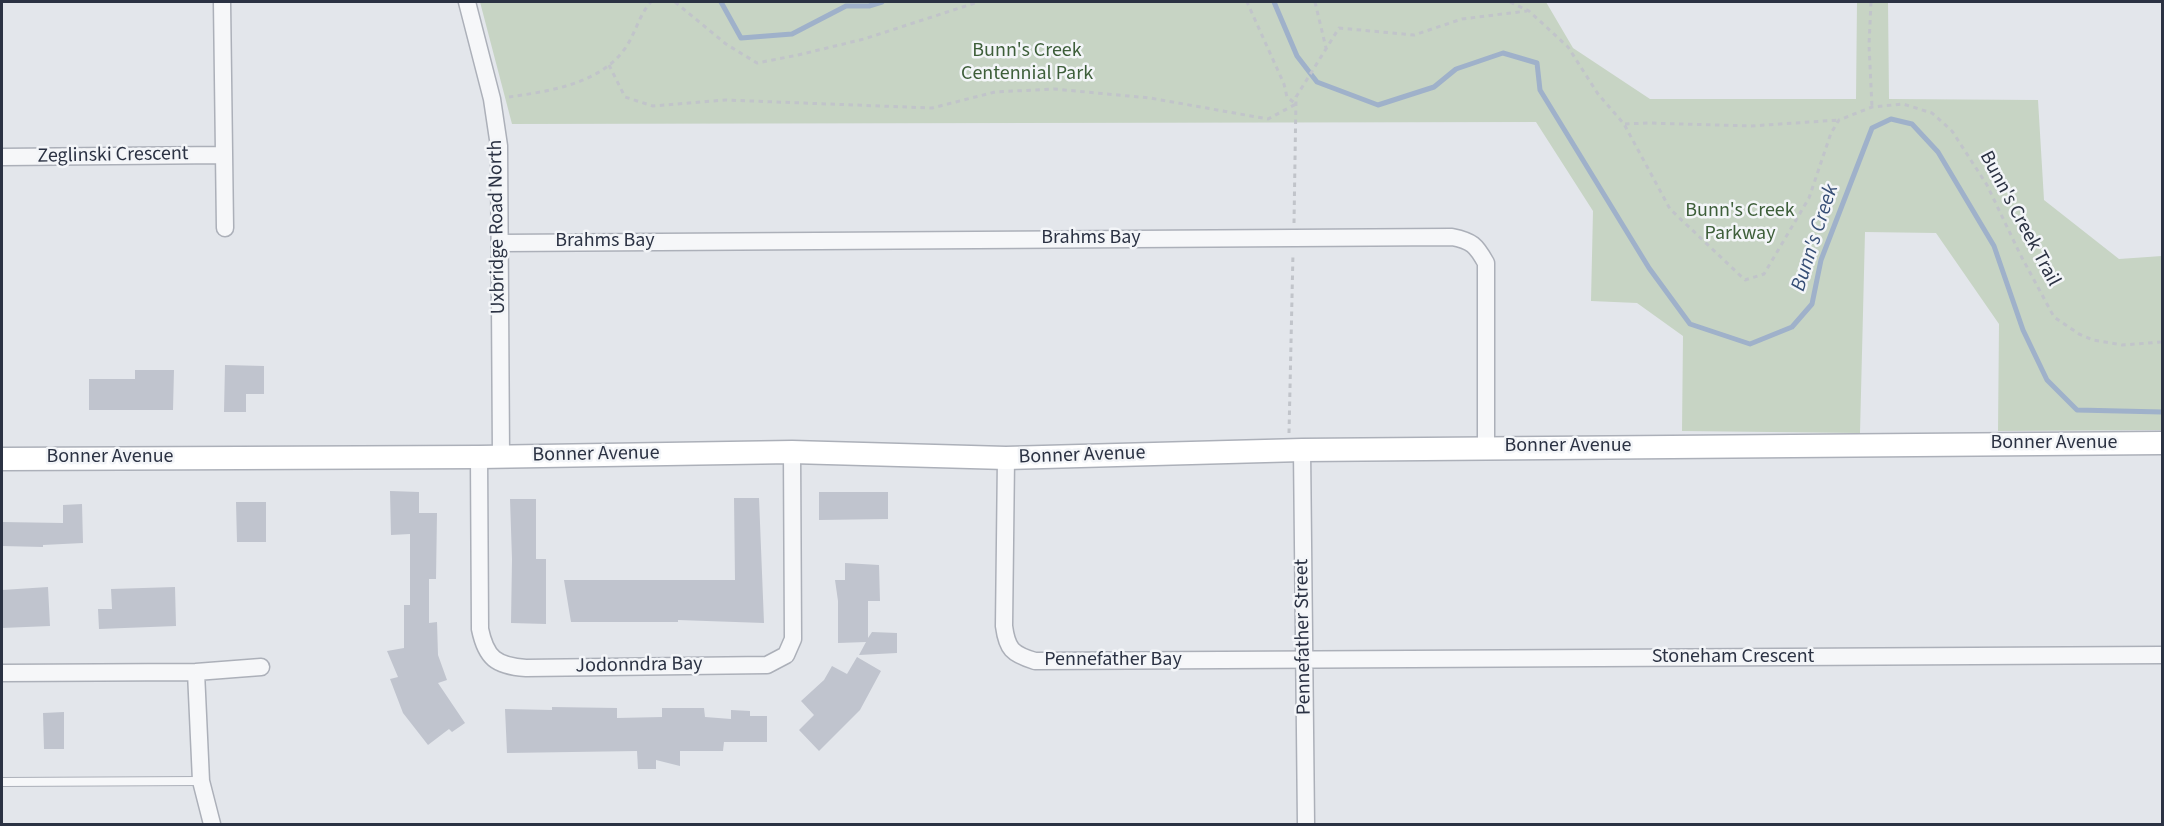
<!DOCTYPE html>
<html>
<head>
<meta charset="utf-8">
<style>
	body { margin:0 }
	#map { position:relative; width:2164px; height:826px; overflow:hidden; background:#e3e6eb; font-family:"Source Sans 3",sans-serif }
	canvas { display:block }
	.frame { position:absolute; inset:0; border:3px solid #2b3243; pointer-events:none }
</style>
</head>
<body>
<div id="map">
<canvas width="2164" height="826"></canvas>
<div class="frame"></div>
</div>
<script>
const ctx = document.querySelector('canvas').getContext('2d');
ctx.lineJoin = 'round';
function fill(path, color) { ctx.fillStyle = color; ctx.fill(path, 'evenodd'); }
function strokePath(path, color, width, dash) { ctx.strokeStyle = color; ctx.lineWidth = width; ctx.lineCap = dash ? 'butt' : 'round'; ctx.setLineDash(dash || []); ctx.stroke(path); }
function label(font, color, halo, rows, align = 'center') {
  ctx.font = font + ' "Source Sans 3",sans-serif'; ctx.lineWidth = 5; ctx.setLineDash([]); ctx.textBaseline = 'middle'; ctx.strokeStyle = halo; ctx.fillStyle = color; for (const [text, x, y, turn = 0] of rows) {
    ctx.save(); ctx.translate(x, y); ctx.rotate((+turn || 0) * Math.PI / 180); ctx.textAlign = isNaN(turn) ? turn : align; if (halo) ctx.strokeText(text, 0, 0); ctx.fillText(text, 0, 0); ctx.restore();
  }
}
fill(new Path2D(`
	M480 2H1546L1573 48 1650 99H1856L1857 2H1888L1889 99 2038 100 2044 200 2119 259 2162 256V430L1998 431 1999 324 1936 233 1865 232 1860 433 1682 431 1683 336 1637 303 1591 301 1593 211 1536 122 512 124Z`), '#c7d4c4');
strokePath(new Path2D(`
	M721 2 741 38 792 34 846 6H869L882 2
	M1274 2 1297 56 1317 82 1378 105 1434 87 1456 69 1503 53 1537 63 1540 90 1649 268 1690 324 1750 344 1792 327 1812 304 1821 260 1872 128 1891 119 1912 124 1938 152 1994 246 2023 330 2047 380 2077 410 2162 412`), '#9fb1ca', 5);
fill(new Path2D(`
	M225 365 264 366V394H246V412H224Z
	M135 370H174L173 410H89V379H135Z
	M390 491 419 492V513H437L436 579H429V623L437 622 438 655 447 680 438 683 465 723 452 732 449 729 428 745 403 713 390 679 398 677 387 651 404 648V605H410V534L391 535Z
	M819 492H888V519L819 520Z
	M734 498H759L764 623 678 620V622H571L564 580H735Z
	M510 499H536V559H546V624L511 623 512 559Z
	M236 502H266V542H237Z
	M82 504 83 543 43 545V547L2 546V522L63 523V505Z
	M845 563 879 565 880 601H868V638L872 632 897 633V653L859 655 866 642 838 643V601L835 580H845Z
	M48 587 50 626 2 628V590Z
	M175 587 176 626 99 629 98 609H112L111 589Z
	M857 657 881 671 860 710 819 751 799 730 814 715 801 701 824 680 832 666 847 674Z
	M552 707 617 708V718L662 717V708H704L705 717 731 719V710L750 711V716H767V742H724L723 751H680V766L656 760V769H638L637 751 507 753 505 709 552 710Z
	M64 712V749H44L43 713Z`), '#c0c4ce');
const lane = new Path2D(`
	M2 782 201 781`);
const street = new Path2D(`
	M222 2 225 228
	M467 2 492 99 499 146 501 456
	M2 157 224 155
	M500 243 1452 237C1472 241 1476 245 1486 263V447
	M1302 450 1306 824
	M479 457 480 629C486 658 496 666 526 668L767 665 786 655 793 639 792 452
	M1006 458 1004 626C1007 649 1012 654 1035 661L2162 655
	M196 672 261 667
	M2 673 196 672 201 781 212 824`);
const secondary = new Path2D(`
	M2 459 479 457 792 452 1006 458 1302 450 2162 443`);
strokePath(lane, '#acb0b9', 10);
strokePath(street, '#acb0b9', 19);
strokePath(secondary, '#acb0b9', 25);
strokePath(new Path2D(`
	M675 2 726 44 757 63 798 55 864 39 978 2
	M1315 2 1326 48
	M1510 2 1529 11 1568 47 1598 94 1624 124 1670 209 1745 280 1764 274 1809 198 1831 133 1839 120 1872 107 1903 104 1932 113 1952 131 1987 185 2020 254 2054 317 2079 334 2093 340 2122 345 2162 342
	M1871 2 1869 45 1872 107
	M609 65 625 97 653 106 725 100 932 108 995 92 1054 89 1150 98 1268 119 1296 104 1287 97 1284 84 1247 2
	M509 97C550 91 601 84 626 47 636 32 639 15 651 2
	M1625 124 1648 123 1751 126 1839 120
	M1294 223 1296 97 1339 28 1414 35 1462 19 1527 11
	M1289 433 1293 253`), '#c1c4ca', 3, [4.5, 4.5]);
strokePath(lane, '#f6f7f9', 8);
strokePath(street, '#f6f7f9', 16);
strokePath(secondary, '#fff', 22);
label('20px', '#3d5e39', '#f3f5f8', [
	["Bunn's Creek",1027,52],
	["Centennial Park",1027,75],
	["Bunn's Creek",1740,212],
	["Parkway",1740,235]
]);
label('20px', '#2b3243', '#f3f5f8', [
	["Zeglinski Crescent",113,156,-1],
	["Bunn's Creek Trail",2019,219,62],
	["Uxbridge Road North",498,227,-91],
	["Brahms Bay",1091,239],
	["Brahms Bay",605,242],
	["Bonner Avenue",2054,444],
	["Bonner Avenue",1568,447],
	["Bonner Avenue",596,455,-1],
	["Bonner Avenue",1082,456,-2],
	["Bonner Avenue",110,458],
	["Pennefather Street",1304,637,-91],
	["Stoneham Crescent",1733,658],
	["Pennefather Bay",1113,661],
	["Jodonndra Bay",639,666,-1]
]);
label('italic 21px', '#364e76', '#f3f5f8', [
	["Bunn's Creek",1816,238,-72]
]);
</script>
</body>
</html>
